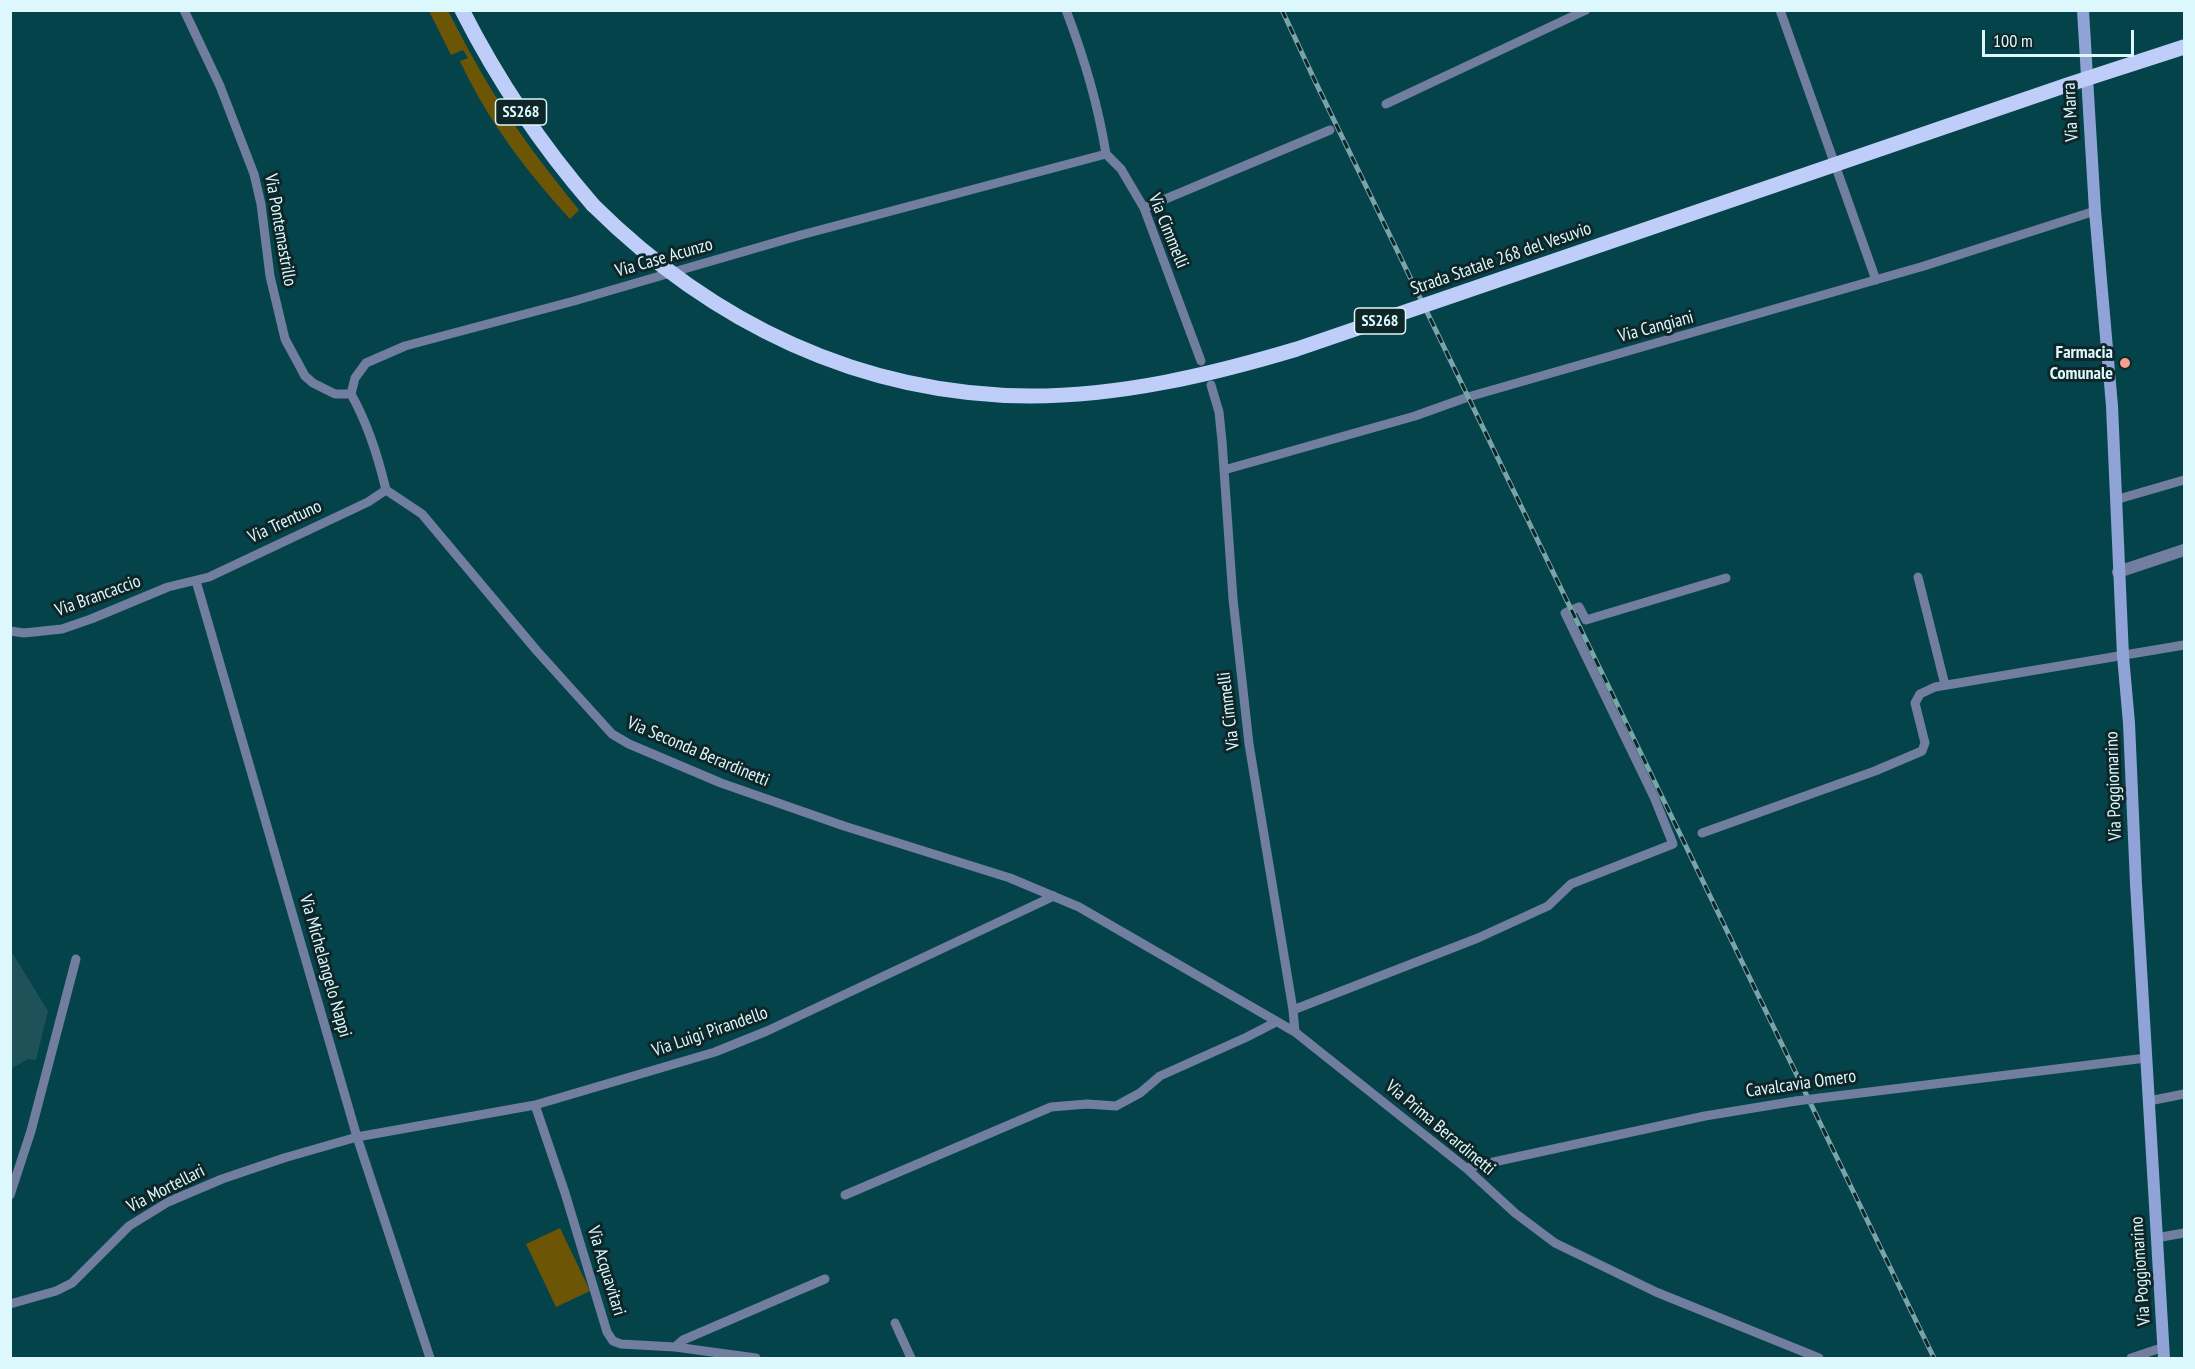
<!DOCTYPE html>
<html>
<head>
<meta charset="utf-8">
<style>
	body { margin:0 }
	#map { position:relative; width:2195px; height:1369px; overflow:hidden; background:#05434b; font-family:"PT Sans Narrow",sans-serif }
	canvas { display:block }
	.frame { position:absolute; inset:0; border:12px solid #ddf8fc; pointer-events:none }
	.scale { position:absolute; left:1982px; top:30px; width:152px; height:27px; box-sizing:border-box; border:3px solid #ddf8fc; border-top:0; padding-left:8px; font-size:18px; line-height:21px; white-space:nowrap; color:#ddf8fc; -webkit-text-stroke:4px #0f2629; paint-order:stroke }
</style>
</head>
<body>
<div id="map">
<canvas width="2195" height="1369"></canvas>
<div class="frame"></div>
<div class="scale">100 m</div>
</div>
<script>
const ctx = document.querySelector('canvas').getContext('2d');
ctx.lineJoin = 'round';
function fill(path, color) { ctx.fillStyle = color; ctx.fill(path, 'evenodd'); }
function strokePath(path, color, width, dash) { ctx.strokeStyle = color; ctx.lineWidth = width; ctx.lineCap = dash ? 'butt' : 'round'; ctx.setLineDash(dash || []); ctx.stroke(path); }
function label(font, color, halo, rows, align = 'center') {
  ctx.font = font + ' "PT Sans Narrow",sans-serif'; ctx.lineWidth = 6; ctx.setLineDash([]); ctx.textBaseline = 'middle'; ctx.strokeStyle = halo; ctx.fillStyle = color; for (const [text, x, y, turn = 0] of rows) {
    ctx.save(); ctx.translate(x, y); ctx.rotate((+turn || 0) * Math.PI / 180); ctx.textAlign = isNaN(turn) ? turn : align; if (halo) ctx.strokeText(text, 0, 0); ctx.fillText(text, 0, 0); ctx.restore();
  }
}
fill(new Path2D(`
	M10 949 48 1011 36 1060 28 1059 11 1069Z`), '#1f5159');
fill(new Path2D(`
	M429 11H448C467 47 486 84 510 118 531 150 555 180 579 210L570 219C525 169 489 123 460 61L468 58 463 50 451 55Z
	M560 1228 590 1291 556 1307 526 1244Z`), '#6d5506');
strokePath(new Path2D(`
	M184 10 220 86 254 174 261 204 270 276 285 339 305 376 313 383 335 394H351
	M1066 10C1084 57 1098 104 1106 154
	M1780 10 1876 280
	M1386 104 1586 10
	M1106 154 1121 169 1144 208 1201 361
	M1144 208 1330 130
	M1211 385 1219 412 1222 441 1233 599 1249 744 1293 1010 1295 1032
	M1224 470 1415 416 1468 397 1924 266 2095 211
	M386 490 422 514 537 651 612 734 629 744 721 783 844 826 1010 878 1079 907 1295 1032 1466 1168 1515 1213 1555 1243 1656 1292 1819 1358
	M386 490C378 456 368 424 351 394L355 378 366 363 405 346 574 301 801 235 1106 154
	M2115 500 2184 480
	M1918 577 1945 685
	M196 581 357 1137 430 1358
	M10 631 24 633 62 629 91 619 168 587 209 577 368 502 386 490
	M1702 833 1875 771 1922 751 1925 743 1915 703 1920 694 1935 687 2184 645
	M1293 1010 1478 938 1548 906 1571 884 1673 844 1654 797 1565 613 1579 607 1586 620 1726 578
	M1820 1098 2146 1058
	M2149 1101 2184 1094
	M535 1105 565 1193 607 1332 613 1341 621 1344 675 1347 756 1358
	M1466 1168 1705 1116 1796 1101
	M10 1195 31 1131 76 959
	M845 1195 1051 1107 1087 1104 1116 1106 1140 1093 1160 1076 1247 1037 1276 1022
	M2156 1238 2184 1233
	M10 1304 56 1291 72 1283 129 1226 168 1202 222 1179 284 1158 357 1137 535 1105 715 1052 767 1031 1054 896
	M895 1323 911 1358
	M675 1347 683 1340 825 1279
	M2131 1358 2164 1347`), '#727e9f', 9);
strokePath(new Path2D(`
	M2118 572 2184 550`), '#727e9f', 12);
strokePath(new Path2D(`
	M2083 10 2095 211 2112 406 2123 656 2129 723 2136 884 2164 1358`), '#90a3d7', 12);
strokePath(new Path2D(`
	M462 10C498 81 541 145 593 205`), '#becef9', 15);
const rail = new Path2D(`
	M1282 10 1315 81 1934 1358`);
strokePath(rail, '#79a4aa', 5);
strokePath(rail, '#0f2629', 3, [9]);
strokePath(new Path2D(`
	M1796 1101 1820 1098`), '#727e9f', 9);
strokePath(new Path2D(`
	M593 205C712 323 860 395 1030 396 1121 396 1210 375 1297 349L2067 85 2184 47`), '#becef9', 15);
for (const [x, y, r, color] of [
	[2125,363,6,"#f59d90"]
]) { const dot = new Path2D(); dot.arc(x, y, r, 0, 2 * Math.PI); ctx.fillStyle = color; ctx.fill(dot); strokePath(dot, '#0f2629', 2); }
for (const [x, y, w] of [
	[521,112,51],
	[1380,321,51]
]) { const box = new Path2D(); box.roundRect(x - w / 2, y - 13, w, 26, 4.5); ctx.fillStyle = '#0f2629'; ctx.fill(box); strokePath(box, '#ddf8fc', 1.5); }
label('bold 16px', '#ddf8fc', null, [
	["SS268",521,112],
	["SS268",1380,321]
]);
label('18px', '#ddf8fc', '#0f2629', [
	["Via Marra",2071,112,-93],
	["Via Pontemastrillo",280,230,80],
	["Via Cimmelli",1168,231,68],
	["Via Case Acunzo",664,258,-16],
	["Strada Statale 268 del Vesuvio",1501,259,-19],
	["Via Cangiani",1656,327,-15],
	["Via Trentuno",285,522,-25],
	["Via Brancaccio",98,596,-20],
	["Via Cimmelli",1229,711,-97],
	["Via Seconda Berardinetti",698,752,23],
	["Via Poggiomarino",2114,786,-92],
	["Via Michelangelo Nappi",325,966,74],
	["Via Luigi Pirandello",710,1032,-19],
	["Cavalcavia Omero",1801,1084,-8],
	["Via Prima Berardinetti",1440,1128,40],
	["Via Mortellari",166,1189,-27],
	["Via Acquavitari",606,1271,73],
	["Via Poggiomarino",2141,1271,-94]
]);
label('bold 18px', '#ddf8fc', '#0f2629', [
	["Farmacia",2113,353],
	["Comunale",2113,374]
], 'right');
</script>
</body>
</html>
